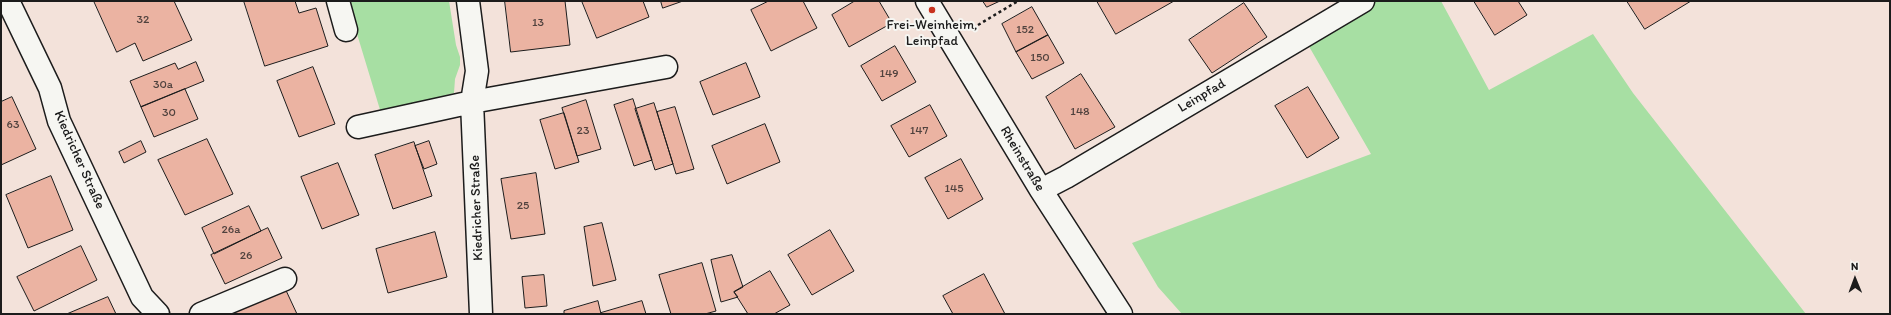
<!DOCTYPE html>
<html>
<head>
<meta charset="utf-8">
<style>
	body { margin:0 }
	#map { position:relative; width:1891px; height:315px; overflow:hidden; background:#f3e2da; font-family:Itim,sans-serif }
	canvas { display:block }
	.frame { position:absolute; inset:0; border:2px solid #1c1c1c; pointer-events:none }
	.north { position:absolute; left:1835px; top:259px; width:40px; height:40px; -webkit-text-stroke:3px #f6f6f2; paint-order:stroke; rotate:359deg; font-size:11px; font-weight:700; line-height:16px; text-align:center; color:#1c1c1c }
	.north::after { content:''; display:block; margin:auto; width:14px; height:18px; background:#1c1c1c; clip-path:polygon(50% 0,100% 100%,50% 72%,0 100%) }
</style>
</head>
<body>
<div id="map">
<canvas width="1891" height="315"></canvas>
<div class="frame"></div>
<div class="north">N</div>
</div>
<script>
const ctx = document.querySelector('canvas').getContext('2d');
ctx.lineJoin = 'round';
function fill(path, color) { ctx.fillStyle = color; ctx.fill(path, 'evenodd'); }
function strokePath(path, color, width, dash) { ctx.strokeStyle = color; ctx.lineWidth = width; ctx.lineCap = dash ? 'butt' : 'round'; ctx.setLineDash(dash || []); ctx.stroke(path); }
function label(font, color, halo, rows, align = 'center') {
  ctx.font = font + ' Itim,sans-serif'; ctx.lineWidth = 4; ctx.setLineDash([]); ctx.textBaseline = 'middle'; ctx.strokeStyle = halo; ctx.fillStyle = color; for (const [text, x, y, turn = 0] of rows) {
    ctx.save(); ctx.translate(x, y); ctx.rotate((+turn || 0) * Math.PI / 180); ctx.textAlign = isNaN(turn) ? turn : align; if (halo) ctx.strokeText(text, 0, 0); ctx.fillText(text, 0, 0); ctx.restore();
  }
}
fill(new Path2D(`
	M347 1H449L456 45 460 57V65L455 79 454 93 381 113Z
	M1363 1H1441L1489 90 1593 34 1633 93 1806 314H1182L1158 287 1132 243 1371 154 1303 36Z`), '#a7dfa3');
const building = new Path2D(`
	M94 1H174L192 40 143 61 135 43 117 52Z
	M244 1H295L299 13 316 8 328 46 265 66Z
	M505 1H565L570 45 511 52Z
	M582 1H643L649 17 597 38Z
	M661 1H683L663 8Z
	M769 1H803L817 28 771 51 751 10Z
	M855 1H879L892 23 849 47 832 15Z
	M983 1H1000L987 7Z
	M1097 1H1174L1116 34Z
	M1474 1H1518L1527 15 1495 35Z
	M1627 1H1691L1645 29Z
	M1244 3 1267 37 1212 73 1189 40Z
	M1032 7 1048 35 1016 52 1002 24Z
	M1048 35 1064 63 1032 79 1016 52Z
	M895 46 916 82 882 101 861 66Z
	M196 62 204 81 141 107 130 81 175 63 178 69Z
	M746 63 760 97 713 115 700 82Z
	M313 67 335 124 299 137 277 81Z
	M1081 74 1115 127 1075 149 1046 97Z
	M1308 87 1339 138 1307 158 1275 106Z
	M185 89 198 119 154 137 141 107Z
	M12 97 36 149 1 165V102Z
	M633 99 652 160 634 166 614 105Z
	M586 100 601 149 577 156 562 108Z
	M654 103 673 164 655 170 635 109Z
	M930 105 947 136 909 157 891 126Z
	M675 107 694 169 676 174 657 112Z
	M564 113 579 162 555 169 540 120Z
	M765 124 780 162 727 184 712 146Z
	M207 139 233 194 185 215 158 160Z
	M141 141 146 152 124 163 119 152Z
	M429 141 437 164 424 169 415 146Z
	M414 142 432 196 393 209 375 155Z
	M961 159 983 199 948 219 925 178Z
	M338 163 359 215 322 229 301 177Z
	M536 173 545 234 511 239 501 179Z
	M51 176 73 230 28 248 6 195Z
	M249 206 261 231 214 254 202 228Z
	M602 223 616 280 593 286 584 227Z
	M268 228 282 258 225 284 211 255Z
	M830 230 854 271 812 295 788 255Z
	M435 232 447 277 388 293 376 249Z
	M81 246 97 280 34 311 17 277Z
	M732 255 743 287 734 292 738 297 721 302 711 260Z
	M702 263 716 311 705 314H671L659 275Z
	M770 271 790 305 774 314H748L734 292Z
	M984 274 1005 314H953L943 296Z
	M544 275 547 306 525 308 522 277Z
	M283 284 297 314H232L230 308Z
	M108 297 116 314H67Z
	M598 301 601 314H564V311Z
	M642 301 646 314H601V313Z`);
fill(building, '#ebb3a2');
strokePath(building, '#1c1c1c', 1);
const minor = new Path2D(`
	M8 1 50 88 59 121 142 297 158 314
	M338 1 346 30
	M468 1 477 71 472 102 481 314
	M927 1 1041 190 1121 314
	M358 127 472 102 666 67
	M1041 190 1066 177 1363 1
	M201 314 285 279`);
strokePath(minor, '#1c1c1c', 25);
strokePath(new Path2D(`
	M978 25 1018 1`), '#1c1c1c', 2.5, [3, 3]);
strokePath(minor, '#f6f6f2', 22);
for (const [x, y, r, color] of [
	[932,10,4,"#c8321e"]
]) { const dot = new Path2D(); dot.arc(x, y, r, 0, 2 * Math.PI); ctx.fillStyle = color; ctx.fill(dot); strokePath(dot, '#f6f6f2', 1.5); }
label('12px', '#50423e', null, [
	["32",143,20],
	["13",538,23],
	["152",1025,30],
	["150",1040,58],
	["149",889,74],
	["30a",163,85],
	["148",1080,112],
	["30",169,113],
	["63",13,125],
	["23",583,131],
	["147",919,131],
	["145",954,189],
	["25",523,206],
	["26a",231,230],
	["26",246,256]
]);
label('14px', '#1c1c1c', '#f6f6f2', [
	["Frei-Weinheim,",932,25],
	["Leinpfad",932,41]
]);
label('14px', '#1c1c1c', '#f6f6f2', [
	["Leinpfad",1202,96,-31],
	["Rheinstraße",1022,159,59],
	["Kiedricher Straße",79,160,66],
	["Kiedricher Straße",477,208,-92]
]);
</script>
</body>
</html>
